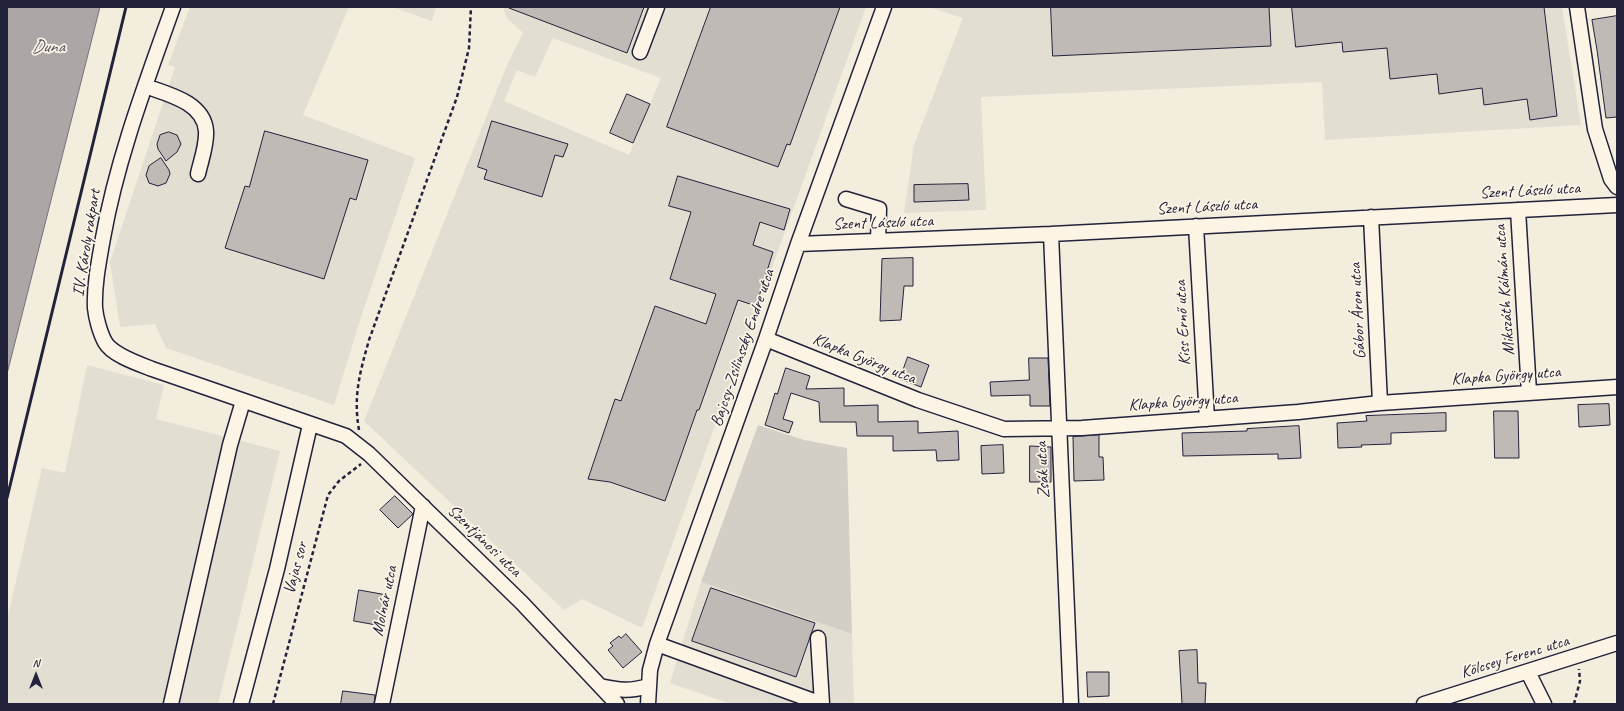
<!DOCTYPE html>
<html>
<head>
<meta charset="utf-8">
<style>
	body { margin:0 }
	#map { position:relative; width:1624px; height:711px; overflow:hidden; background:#f3edde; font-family:Caveat,sans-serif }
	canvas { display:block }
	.frame { position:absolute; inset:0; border:8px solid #22223b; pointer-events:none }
	.north { position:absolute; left:16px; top:655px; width:40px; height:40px; -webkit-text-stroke:3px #fcf5e5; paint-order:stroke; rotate:0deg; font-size:11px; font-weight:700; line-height:16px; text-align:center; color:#22223b }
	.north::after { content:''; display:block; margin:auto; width:14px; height:18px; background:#22223b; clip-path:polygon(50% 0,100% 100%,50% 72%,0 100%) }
</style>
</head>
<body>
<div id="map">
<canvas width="1624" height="711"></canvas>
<div class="frame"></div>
<div class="north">N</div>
</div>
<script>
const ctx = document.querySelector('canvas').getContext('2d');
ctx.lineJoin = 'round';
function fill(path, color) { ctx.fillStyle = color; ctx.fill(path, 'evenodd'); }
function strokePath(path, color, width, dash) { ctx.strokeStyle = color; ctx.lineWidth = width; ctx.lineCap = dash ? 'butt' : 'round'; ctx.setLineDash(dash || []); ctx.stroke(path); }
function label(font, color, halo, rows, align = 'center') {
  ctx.font = font + ' Caveat,sans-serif'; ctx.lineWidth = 3.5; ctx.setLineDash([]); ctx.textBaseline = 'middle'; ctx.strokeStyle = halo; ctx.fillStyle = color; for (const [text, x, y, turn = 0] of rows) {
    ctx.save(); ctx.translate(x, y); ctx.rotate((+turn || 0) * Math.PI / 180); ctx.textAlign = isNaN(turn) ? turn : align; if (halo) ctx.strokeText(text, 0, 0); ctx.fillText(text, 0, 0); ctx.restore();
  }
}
fill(new Path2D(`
	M190 7H349L303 115 415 158 362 314 334 405 166 348 155 324 120 327 110 262 175 67 168 65Z
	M392 7H436L432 21Z
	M503 7H866L642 628 582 599 564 610 364 421 507 65 523 33 506 17ZM553 38 661 78 629 155 504 101 517 70 535 77Z
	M929 7H1562L1581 125 1325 140 1322 82 981 97 986 210 904 213 914 145 963 18Z
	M87 365 164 385 156 419 280 451 218 704H7V620L42 468 65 473Z
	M701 582 852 634 854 704H731L670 683Z`), '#e3ded2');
fill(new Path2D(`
	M758 425 804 440 847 448 852 634 701 582Z`), '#d4cfc6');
const water = new Path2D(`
	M7 7H100L7 374Z`);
fill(water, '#aca7a6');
strokePath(water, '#75727b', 1);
const building = new Path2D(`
	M509 7H644L627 53 509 8Z
	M711 7H840L790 145 787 144 778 167 667 127Z
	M1051 7H1269L1271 46 1053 56Z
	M1292 7H1544L1557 116 1530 120 1527 99 1484 105 1482 88 1439 94 1437 74 1390 79 1387 48 1343 52 1342 42 1296 47Z
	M1617 16V117L1606 118 1597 50 1592 20Z
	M627 94 650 104 633 143 610 133Z
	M492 121 568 144 563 157 555 155 542 197 484 179 487 170 478 167Z
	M265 131 368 160 356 200 350 198 324 279 225 248 245 186 249 187Z
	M169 132 177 135 181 144 177 152 166 161 158 149 157 144 160 135Z
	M161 158 169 170 170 174 166 183 158 186 149 183 146 175 149 166Z
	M678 176 790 209 784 230 760 222 753 245 773 252 756 306 738 300 699 410H697L665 501 610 482 588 479 615 399 621 401 655 306 706 324 716 294 670 279 691 212 669 206Z
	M968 184 969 200 914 202V185Z
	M913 258V286H904L901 320 880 321 882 259Z
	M908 357 929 365 921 387 900 379Z
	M1029 358H1048L1050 406H1030V395L991 396 990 382 1029 380Z
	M786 368 810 376 806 389 844 388V406L878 405V422L918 421V433L958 431 959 460 937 461 936 450 893 451V436H857L856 422H820L819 402 791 393 783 419 793 422 789 433 765 425 775 393 777 394Z
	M1609 404 1610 425 1579 427 1578 405Z
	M1494 411H1518L1519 458H1495Z
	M1446 413V431L1391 433V444L1361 445 1362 447 1338 448 1337 423 1367 421 1366 416Z
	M1299 426 1301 458 1278 459V454L1183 456 1182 433 1247 431V429Z
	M1099 435V457H1103L1104 480 1074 481 1073 437Z
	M1003 445 1004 473 982 474 981 446Z
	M1030 446 1051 447V482H1030Z
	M395 496 413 514 398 528 380 510Z
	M711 588 815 623 796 677 692 641Z
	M359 590 387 595 382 626 354 621Z
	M626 634 642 652 623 668 608 650 613 646 610 643 619 636 621 638Z
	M1197 650 1198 683H1206L1205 704H1182L1179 651Z
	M1087 672H1109V696L1088 697Z
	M343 691 375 695 374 704H341Z`);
fill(building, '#bfbab6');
strokePath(building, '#22223b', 1);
const minor = new Path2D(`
	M173 7C146 83 117 159 103 238 99 261 94 285 95 308 96 318 100 333 105 342 112 355 139 364 152 369L346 436 369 454 522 603 617 704
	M1577 7 1595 129 1611 179 1617 187
	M640 52 657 7
	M145 86C167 94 204 102 206 131 207 145 201 160 198 174
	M846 199 879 209 878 241
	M1518 210 1529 392
	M1371 217 1380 403
	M1196 226 1207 419
	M1051 234 1071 704
	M798 244 1051 234 1617 205
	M766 339 918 400 1004 429 1082 428 1298 412 1380 403 1617 387
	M818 638 822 704
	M657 644 822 704
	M1528 672 1544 704
	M600 686C619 690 629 692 648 686
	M171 704 230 445 243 401
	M241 704 277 569 310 425
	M382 704 423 506
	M648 704 650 670 657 644 766 339 798 244 884 7
	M1424 704 1617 643`);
strokePath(minor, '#22223b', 17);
strokePath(new Path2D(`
	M359 430C353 396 360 372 369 340L457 97 469 48 471 7
	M273 704 328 495 339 481 361 464
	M1574 704 1580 681 1579 669`), '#22223b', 2.5, [4, 3]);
strokePath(minor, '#fcf5e5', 14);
strokePath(new Path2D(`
	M7 498 126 7`), '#22223b', 3);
label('17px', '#22223b', '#fcf5e5', [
	["Szent László utca",1530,191,-3],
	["Szent László utca",1207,207,-3],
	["Szent László utca",883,223,-2],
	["IV. Károly rakpart",87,243,-81],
	["Mikszáth Kálmán utca",1505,290,-94],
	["Gábor Áron utca",1358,311,-93],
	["Kiss Ernő utca",1183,323,-93],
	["Bajcsy-Zsilinszky Endre utca",743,348,-71],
	["Klapka György utca",864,359,22],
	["Klapka György utca",1506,376,-4],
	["Klapka György utca",1183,402,-4],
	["Zsák utca",1043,470,-93],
	["Szentjánosi utca",484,541,44],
	["Vajas sor",296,568,-75],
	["Molnár utca",385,601,-78],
	["Kölcsey Ferenc utca",1515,657,-17]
]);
label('italic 18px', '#525160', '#fcf5e5', [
	["Duna",48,47]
]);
</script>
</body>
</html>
